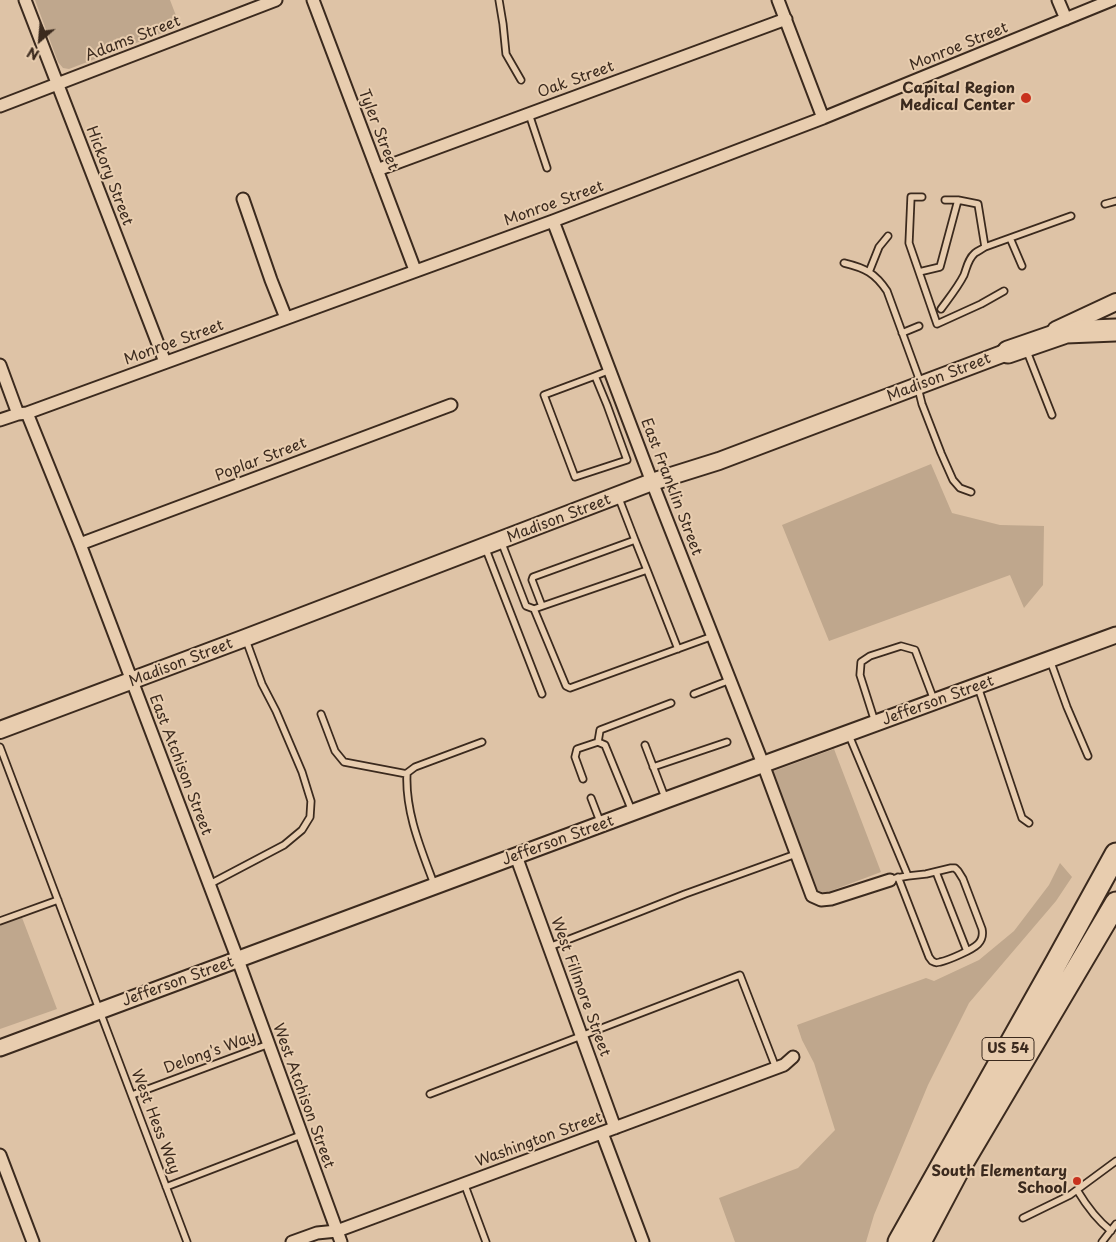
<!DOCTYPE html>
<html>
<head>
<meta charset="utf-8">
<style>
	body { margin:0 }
	#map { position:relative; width:1116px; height:1242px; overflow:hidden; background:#dec3a6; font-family:"Playpen Sans",sans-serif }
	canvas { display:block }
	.north { position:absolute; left:15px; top:15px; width:50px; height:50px; -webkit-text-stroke:4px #e8cdaf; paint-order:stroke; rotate:207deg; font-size:14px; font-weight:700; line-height:20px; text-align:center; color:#3b2a1e }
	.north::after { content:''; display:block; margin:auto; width:18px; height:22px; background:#3b2a1e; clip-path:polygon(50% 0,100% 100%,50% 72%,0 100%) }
</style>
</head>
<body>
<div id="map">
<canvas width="1116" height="1242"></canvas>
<div class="north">N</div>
</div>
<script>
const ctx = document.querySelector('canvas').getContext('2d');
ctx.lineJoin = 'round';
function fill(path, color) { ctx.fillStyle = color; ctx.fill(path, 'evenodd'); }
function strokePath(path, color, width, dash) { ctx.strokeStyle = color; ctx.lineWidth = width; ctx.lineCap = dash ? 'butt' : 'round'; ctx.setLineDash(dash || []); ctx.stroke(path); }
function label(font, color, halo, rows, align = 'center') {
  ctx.font = font + ' "Playpen Sans",sans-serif'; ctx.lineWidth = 4; ctx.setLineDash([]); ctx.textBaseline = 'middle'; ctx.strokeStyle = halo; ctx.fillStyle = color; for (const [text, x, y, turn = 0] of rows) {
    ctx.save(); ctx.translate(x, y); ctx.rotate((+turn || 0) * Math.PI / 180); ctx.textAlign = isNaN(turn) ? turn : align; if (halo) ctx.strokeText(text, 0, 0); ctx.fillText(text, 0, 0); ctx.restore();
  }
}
fill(new Path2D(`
	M35 0H170L180 26 69 69 63 68 58 62Z
	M931 464 952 513 1000 525 1044 526 1043 585 1024 608 1010 575 829 641 782 525Z
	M834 749 881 872 828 892H821L815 890 771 777 774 771Z
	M1060 863 1072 877 1056 901 969 1003 928 1085 874 1215 866 1242H735L719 1198 798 1168 835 1130 814 1063 802 1040 797 1025 926 978 934 981 979 960 1014 931 1049 885Z
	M21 915 57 1009 0 1029V924Z`), '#bfa78d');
const service = new Path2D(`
	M499 0 503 24 506 54 521 80
	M529 114 547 168
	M922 197H911L909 243 937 324 981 304 1004 291
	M945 200H958L978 204 985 247
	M1105 204 1116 201
	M1010 238 1022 266
	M844 263C865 268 875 273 887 291L921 384
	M869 272 879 247 888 236
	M919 272 940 267 958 200
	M941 309C949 298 958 287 964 275 967 267 968 259 975 253 978 251 982 249 985 247L1071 216
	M902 333 919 326
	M1026 349 1052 415
	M595 376 607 405 627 460 575 477 544 395 595 376 610 370
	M918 388 922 404 941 453 953 480 960 488 971 492
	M635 540 647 570
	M501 541 526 606 534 609
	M485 547 542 694
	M542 606 532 580 533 577 635 540 618 496
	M678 649 647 570 534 609 566 686 570 688 713 636
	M1050 660 1067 707 1088 756
	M978 687 1022 818 1029 823
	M694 694 730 680
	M321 714 335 751 344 762 407 774
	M875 722 860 675 861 662 870 656 901 646 915 650 934 700
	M848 733 908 876 896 878
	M598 742 600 730 671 703
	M645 745 666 800
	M0 747 187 1242
	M653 767 727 742
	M583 779 575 757 577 749 598 742 605 745 632 811
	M591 798 601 824
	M936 872 967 951
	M898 877 929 957 932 961C936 963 936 963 940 962 949 960 972 950 978 944 982 940 983 934 982 929L963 879 958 871 955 868H951L926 874 908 876
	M210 884 284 845 302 830 310 817 311 801 302 772 276 711 262 684 246 640
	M434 884C421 849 405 812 407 773L415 767 482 742
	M0 921 58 900
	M549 947 642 911 685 894 796 854
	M430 1094 740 975 776 1068
	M132 1095 269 1044
	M464 1183 486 1242
	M166 1187 301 1135
	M1077 1190C1086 1205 1097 1220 1111 1231
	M1023 1218 1070 1195 1116 1161
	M1102 1242 1116 1224`);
const minor = new Path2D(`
	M25 0 165 362
	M313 0 415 270
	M778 0 823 118
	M1058 0 1066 19
	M0 106 276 0
	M377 170 786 19
	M243 199 271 280 286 318
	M553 221 652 482 763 764 812 896 821 900 831 899 890 880
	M0 365 18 414
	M27 413 80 544 238 960 341 1242
	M0 420 18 414 27 413 553 221 823 118 1112 0
	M80 544 451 405
	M516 856 615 1128
	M602 1133 643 1242
	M0 1155 33 1242
	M292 1242 317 1233 337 1231 784 1065 793 1057`);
const tertiary = new Path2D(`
	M0 1048 666 800 1116 635`);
const secondary = new Path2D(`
	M1056 330 1116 302
	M0 730 245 638 652 482 719 461 1018 348`);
const motorway = new Path2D(`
	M1008 352 1066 332 1116 330
	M899 1242 1056 963 1116 854
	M920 1242 957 1172 1116 903`);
strokePath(service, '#3b2a1e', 9);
strokePath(minor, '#3b2a1e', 15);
strokePath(tertiary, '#3b2a1e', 19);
strokePath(secondary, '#3b2a1e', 20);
strokePath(motorway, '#3b2a1e', 25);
strokePath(service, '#e8cdaf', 5.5);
strokePath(minor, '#e8cdaf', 11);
strokePath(tertiary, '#e8cdaf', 15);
strokePath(secondary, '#e8cdaf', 16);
strokePath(motorway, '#e8cdaf', 21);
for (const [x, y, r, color] of [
	[1026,98,6,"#c8321e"],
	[1077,1181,5,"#c8321e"]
]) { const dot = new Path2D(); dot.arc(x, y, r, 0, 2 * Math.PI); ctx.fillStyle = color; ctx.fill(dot); strokePath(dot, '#e8cdaf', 2); }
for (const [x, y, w] of [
	[1008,1049,52]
]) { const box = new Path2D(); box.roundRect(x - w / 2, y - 11.5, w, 23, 4); ctx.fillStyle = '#e8cdaf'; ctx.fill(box); strokePath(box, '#3b2a1e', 1); }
label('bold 14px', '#3b2a1e', null, [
	["US 54",1008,1049]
]);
label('15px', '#3b2a1e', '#e8cdaf', [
	["Adams Street",133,39,-21],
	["Monroe Street",959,47,-22],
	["Oak Street",576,80,-20],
	["Tyler Street",378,130,69],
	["Hickory Street",109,176,69],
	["Monroe Street",554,204,-20],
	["Monroe Street",174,343,-20],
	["Madison Street",939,378,-21],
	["Poplar Street",261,460,-21],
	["East Franklin Street",671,487,69],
	["Madison Street",559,519,-21],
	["Madison Street",181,663,-21],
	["Jefferson Street",938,701,-20],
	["East Atchison Street",180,765,69],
	["Jefferson Street",558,841,-20],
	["Jefferson Street",178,982,-20],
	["West Fillmore Street",580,987,70],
	["Delong's Way",210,1053,-20],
	["West Atchison Street",303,1096,70],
	["West Hess Way",155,1122,69],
	["Washington Street",539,1140,-20]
]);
label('bold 15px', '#3b2a1e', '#e8cdaf', [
	["Capital Region",1015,89],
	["Medical Center",1015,106],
	["South Elementary",1067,1172],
	["School",1067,1189]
], 'right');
</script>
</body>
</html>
